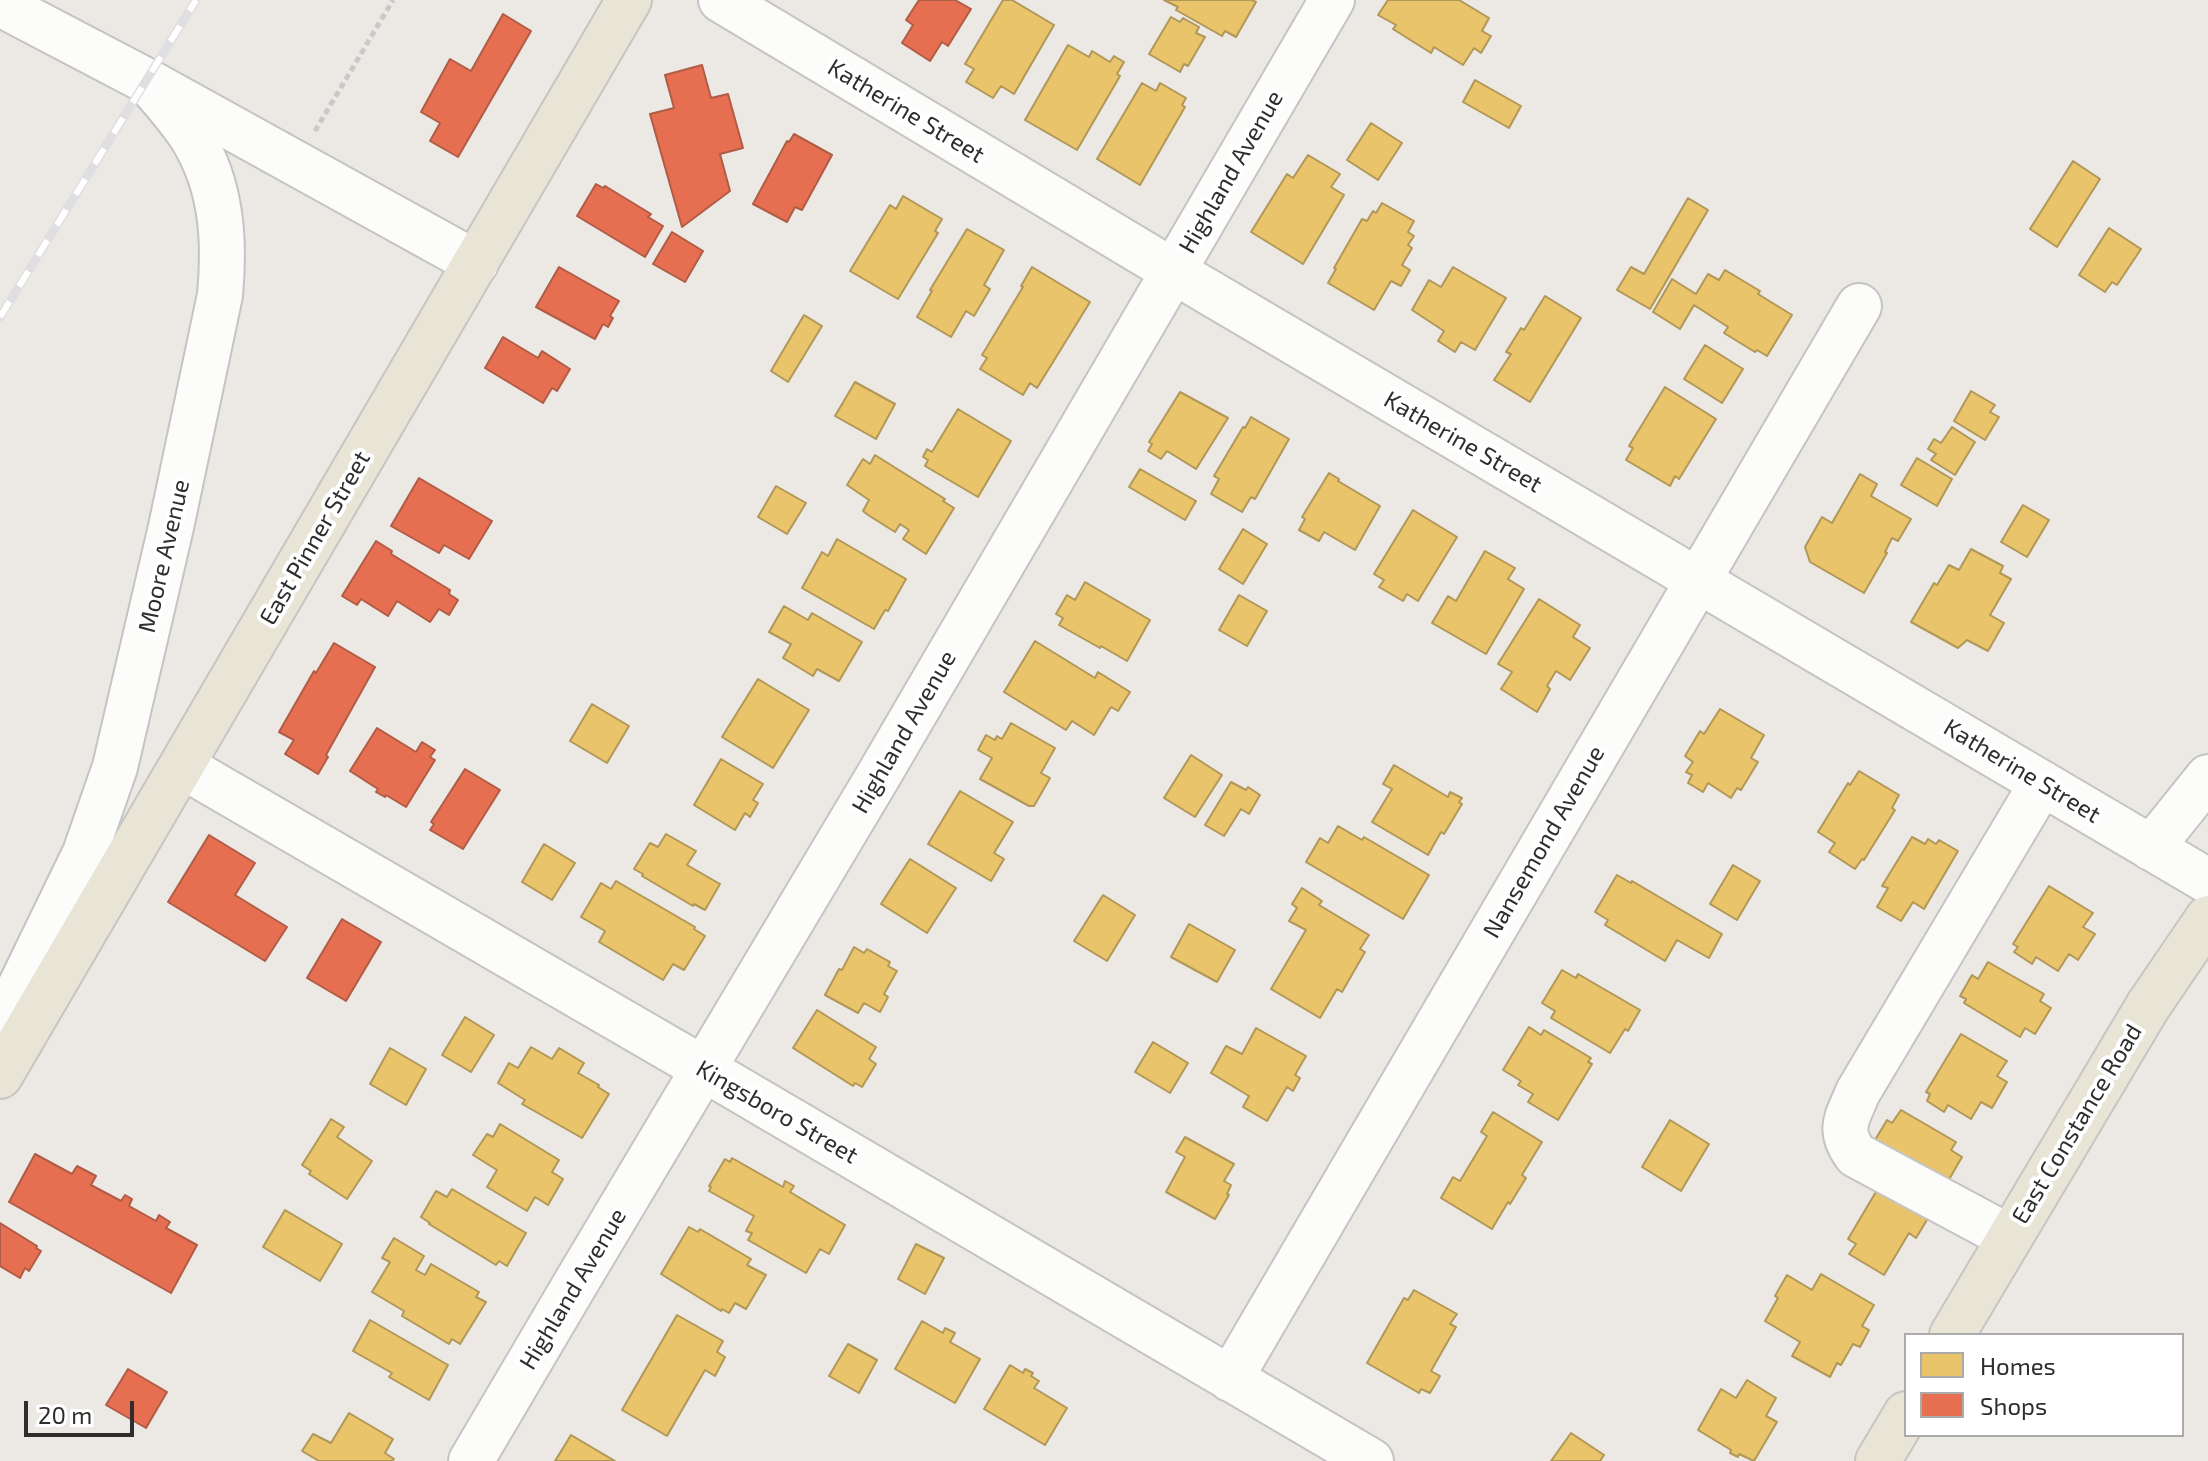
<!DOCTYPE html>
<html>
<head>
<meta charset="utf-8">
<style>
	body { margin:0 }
	#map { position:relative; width:2208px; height:1461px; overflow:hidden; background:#ece8e4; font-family:"Exo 2",sans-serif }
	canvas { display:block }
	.legend { position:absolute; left:1904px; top:1333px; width:280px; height:104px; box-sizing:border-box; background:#fff; border:2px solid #ababab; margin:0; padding:10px 14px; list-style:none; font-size:24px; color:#2e2e2e }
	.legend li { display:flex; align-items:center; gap:16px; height:40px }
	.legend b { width:40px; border:2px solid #ababab }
	.scale { position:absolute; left:24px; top:1401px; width:110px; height:36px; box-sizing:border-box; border:4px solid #2e2e2e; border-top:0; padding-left:10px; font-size:24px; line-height:28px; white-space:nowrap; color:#2e2e2e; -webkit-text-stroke:6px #fff; paint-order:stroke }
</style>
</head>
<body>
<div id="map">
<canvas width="2208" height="1461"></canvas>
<ul class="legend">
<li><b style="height:22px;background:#e9c46a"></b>Homes</li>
<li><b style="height:22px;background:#e76f51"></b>Shops</li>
</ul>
<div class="scale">20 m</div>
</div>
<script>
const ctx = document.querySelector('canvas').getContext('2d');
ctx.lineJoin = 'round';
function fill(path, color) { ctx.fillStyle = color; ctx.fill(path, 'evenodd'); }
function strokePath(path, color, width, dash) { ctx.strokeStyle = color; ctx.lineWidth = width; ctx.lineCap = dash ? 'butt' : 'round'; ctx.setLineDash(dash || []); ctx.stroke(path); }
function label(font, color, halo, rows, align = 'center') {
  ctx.font = font + ' "Exo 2",sans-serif'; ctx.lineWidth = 8; ctx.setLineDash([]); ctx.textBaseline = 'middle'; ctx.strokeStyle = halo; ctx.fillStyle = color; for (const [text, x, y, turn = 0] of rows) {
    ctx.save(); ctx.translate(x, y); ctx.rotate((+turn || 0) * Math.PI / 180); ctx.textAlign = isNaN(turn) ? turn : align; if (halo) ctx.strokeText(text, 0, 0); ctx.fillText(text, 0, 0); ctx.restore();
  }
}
const homes = new Path2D(`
	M1003 0H1012L1054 25 1014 94 1001 86 993 98 966 82 974 69 965 64Z
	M1164 0H1252L1256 2 1236 37 1225 31 1222 36 1176 10 1178 7Z
	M1388 0H1459L1489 18 1482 31 1491 36 1481 53 1474 48 1463 65 1434 47 1431 53 1393 29 1396 25 1378 15Z
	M1171 17 1180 22 1183 18 1199 27 1196 33 1205 37 1188 66 1184 64 1180 72 1149 54Z
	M1068 45 1089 57 1092 51 1110 62 1114 56 1124 62 1117 74 1120 76 1077 150 1025 120Z
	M1475 80 1521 106 1509 128 1463 102Z
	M1142 83 1156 91 1160 83 1186 98 1182 105 1185 107 1140 185 1097 159Z
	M1371 123 1402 143 1378 180 1347 160Z
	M1308 155 1340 174 1331 187 1344 195 1303 264 1251 232 1287 174 1293 178Z
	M2073 161 2100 179 2057 247 2030 229Z
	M903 196 942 219 935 231 938 233 898 299 850 271 890 205 896 209Z
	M1688 198 1708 210 1650 309 1617 290 1631 267 1644 274Z
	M1382 203 1414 221 1408 232 1414 236 1408 245 1412 248 1402 265 1410 270 1401 286 1391 281 1374 310 1328 283 1336 269 1334 268 1362 219 1367 221 1373 211 1376 213Z
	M2109 228 2141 249 2117 285 2112 282 2105 292 2079 275Z
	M967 229 1004 250 984 285 990 289 974 316 966 311 951 337 917 317 932 291 930 290Z
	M1032 267 1090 302 1037 388 1030 383 1023 395 980 369 987 358 982 355 1023 287 1021 286Z
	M1453 267 1506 298 1475 350 1461 342 1455 352 1438 341 1444 331 1412 310 1429 280 1441 287Z
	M1725 270 1760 291 1758 294 1792 315 1767 356 1757 350 1755 352 1724 333 1728 327 1694 305 1680 329 1653 312 1672 279 1696 294 1708 274 1719 280Z
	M1545 296 1581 318 1530 402 1494 380 1511 354 1506 352 1521 328 1524 330Z
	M804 315 822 326 788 382 771 371Z
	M1705 345 1743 369 1722 403 1684 379Z
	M855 382 895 404 876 439 835 416Z
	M1665 387 1716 419 1679 479 1675 476 1670 486 1626 460 1633 448 1629 446Z
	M1971 391 1995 405 1990 412 1999 417 1985 440 1954 421Z
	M1180 392 1228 418 1196 469 1167 451 1161 459 1148 451 1152 444 1149 442Z
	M958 409 1011 441 978 497 925 466 928 460 923 457 927 449 932 452Z
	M1251 417 1289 439 1255 499 1251 497 1242 512 1211 494 1219 479 1214 476 1243 427 1245 428Z
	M1952 427 1975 442 1955 475 1931 460 1936 454 1928 449 1934 439 1941 443Z
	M875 455 945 499 943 501 954 508 926 554 903 539 909 530 900 524 895 532 868 515 863 511 869 500 847 485 863 459 870 464Z
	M1917 458 1952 479 1937 506 1901 485Z
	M1140 469 1196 501 1185 520 1129 487Z
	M1329 473 1339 479 1338 481 1380 506 1355 550 1324 532 1319 541 1299 530 1305 519 1302 517Z
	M1860 474 1877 484 1871 496 1911 519 1898 541 1892 538 1885 552 1887 553 1864 593 1810 562 1805 547 1822 517 1832 523Z
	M776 486 806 503 787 534 758 517Z
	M2023 505 2049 520 2027 557 2001 542Z
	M1413 510 1457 537 1418 601 1407 594 1403 601 1379 587 1384 580 1374 574Z
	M1243 529 1267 544 1243 584 1219 569Z
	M837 539 906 579 888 611 885 610 874 629 802 588 822 552 828 556Z
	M1971 549 2003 566 2000 573 2011 579 1990 615 2004 623 1988 651 1967 640 1958 648 1911 622 1934 583 1937 585 1949 565 1959 570Z
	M1485 551 1515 568 1508 579 1524 589 1486 654 1432 623 1448 596 1456 601Z
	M1085 582 1150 620 1127 661 1101 646 1100 648 1059 625 1063 618 1056 614 1067 595 1075 600Z
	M1239 595 1267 611 1247 646 1219 630Z
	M1539 599 1580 625 1573 637 1590 648 1570 680 1556 671 1547 686 1550 689 1537 712 1501 689 1512 672 1498 664Z
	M784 606 808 620 812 613 862 642 839 681 817 669 813 676 783 658 791 644 769 632Z
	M1035 641 1095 678 1098 672 1130 692 1118 711 1111 707 1094 735 1072 721 1066 730 1004 692Z
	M758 679 809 710 773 768 722 737Z
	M592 704 629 726 607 763 570 741Z
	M1720 709 1764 735 1751 758 1758 762 1741 790 1737 788 1731 798 1708 783 1703 792 1688 783 1692 775 1686 772 1693 762 1685 756 1700 731 1704 734Z
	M1011 723 1055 748 1041 773 1050 778 1034 806H1029L980 779 992 758 978 750 986 735 995 740 997 736 1002 739Z
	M1191 755 1222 775 1195 817 1164 798Z
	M721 759 763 784 753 800 758 803 750 817 745 813 735 830 694 805Z
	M1394 765 1448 797 1450 792 1462 798 1459 802 1462 804 1444 834 1441 832 1428 855 1372 822 1392 789 1383 784Z
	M1859 771 1899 795 1892 808 1895 810 1864 860 1862 859 1855 869 1829 852 1835 843 1818 832 1848 783 1850 785Z
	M1231 782 1246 790 1248 787 1260 795 1249 814 1241 809 1224 836 1205 825Z
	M960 791 1013 822 994 853 1004 859 991 881 928 844Z
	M1338 826 1362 840 1364 837 1429 875 1403 919 1306 862 1320 838 1328 843Z
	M666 834 696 851 687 865 720 884 705 910 694 904 693 906 642 876 643 874 634 869 650 843 658 847Z
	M1912 837 1925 844 1928 839 1936 844 1939 840 1958 851 1924 909 1913 902 1901 921 1877 907 1888 888 1882 886Z
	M544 844 575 863 552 900 522 882Z
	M910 859 956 888 927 933 881 904Z
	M1733 865 1760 881 1737 920 1710 904Z
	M1617 875 1631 883 1632 881 1722 934 1709 958 1677 940 1665 961 1605 925 1608 920 1595 912Z
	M616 881 695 927 694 929 705 936 684 970 673 964 663 980 599 942 605 931 581 917 601 883 611 889Z
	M2049 886 2093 913 2083 927 2095 934 2078 960 2069 954 2058 971 2036 957 2032 964 2014 952 2018 947 2013 944Z
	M1302 888 1322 901 1319 905 1369 935 1360 949 1365 952 1342 992 1337 989 1320 1018 1271 989 1306 930 1289 921 1297 908 1292 904Z
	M1103 895 1135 915 1107 961 1074 941Z
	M1189 924 1235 950 1217 982 1171 957Z
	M854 947 864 953 867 949 890 962 888 966 897 971 884 994 888 997 880 1012 864 1003 858 1013 825 995 839 969 842 970Z
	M1988 962 2044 994 2040 1001 2051 1008 2035 1034 2025 1028 2020 1037 1964 1003 1966 999 1960 996 1972 975 1978 979Z
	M1562 970 1576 978 1578 974 1640 1010 1628 1031 1625 1029 1610 1053 1551 1018 1555 1011 1542 1003Z
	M817 1010 876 1047 869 1059 876 1064 862 1087 855 1083 853 1086 793 1048Z
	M465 1017 494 1035 471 1072 442 1055Z
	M1529 1027 1541 1035 1544 1030 1591 1058 1588 1062 1592 1064 1558 1120 1528 1102 1533 1094 1518 1085 1521 1081 1503 1070Z
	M1256 1028 1306 1056 1295 1075 1300 1078 1293 1091 1287 1087 1267 1121 1243 1107 1249 1096 1211 1073 1226 1046 1242 1054Z
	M1961 1034 2007 1061 1997 1076 2007 1082 1992 1108 1981 1102 1971 1119 1948 1105 1944 1112 1927 1101 1930 1094 1926 1092Z
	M1153 1042 1188 1063 1170 1093 1135 1072Z
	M531 1047 552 1059 559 1048 584 1063 578 1073 599 1085 598 1087 609 1094 582 1138 522 1104 525 1100 498 1083 509 1063 518 1068Z
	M390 1048 426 1069 406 1105 370 1084Z
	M1901 1110 1956 1142 1951 1150 1962 1157 1947 1183 1872 1145 1887 1120 1892 1123Z
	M1493 1112 1542 1142 1522 1175 1526 1178 1510 1204 1508 1202 1492 1229 1441 1198 1453 1177 1460 1181 1487 1136 1481 1132Z
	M331 1119 344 1127 337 1137 372 1161 347 1199 309 1174 311 1171 302 1165Z
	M1670 1120 1709 1144 1681 1191 1642 1167Z
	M500 1124 559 1160 552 1172 563 1179 548 1205 535 1197 527 1211 487 1187 497 1170 473 1155 487 1134 493 1137Z
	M1185 1137 1234 1164 1224 1181 1231 1185 1227 1194 1229 1195 1215 1219 1166 1192 1185 1157 1176 1152Z
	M732 1158 783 1187 785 1181 794 1186 790 1192 845 1225 829 1254 820 1249 806 1273 748 1240 752 1233 746 1231 754 1216 709 1191 711 1187 709 1186 725 1159 730 1162Z
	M1880 1185 1930 1215 1916 1238 1909 1233 1884 1275 1849 1254 1856 1244 1848 1239Z
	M452 1189 526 1233 507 1266 499 1261 496 1265 429 1224 430 1223 421 1217 436 1191 447 1197Z
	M285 1210 342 1244 320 1281 263 1247Z
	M689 1227 698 1232 700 1229 751 1259 747 1265 766 1275 746 1309 735 1303 729 1313 722 1309 721 1311 661 1274Z
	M394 1238 424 1256 416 1270 425 1275 431 1264 479 1292 476 1297 486 1302 460 1344 452 1339 449 1344 402 1316 404 1311 372 1292 390 1262 382 1258Z
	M916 1244 944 1258 925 1294 898 1279Z
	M1821 1274 1874 1305 1862 1326 1869 1330 1860 1347 1853 1344 1841 1365 1837 1363 1830 1377 1792 1356 1800 1342 1765 1321 1778 1298 1775 1296 1787 1275 1812 1290Z
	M1414 1290 1457 1314 1450 1324 1456 1327 1431 1371 1440 1376 1430 1393 1421 1389 1419 1393 1367 1363 1404 1298 1408 1300Z
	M677 1315 723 1341 717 1352 725 1357 715 1376 705 1370 667 1436 622 1410Z
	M370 1320 448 1365 429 1400 389 1377 392 1373 353 1351Z
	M922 1321 943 1333 945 1328 955 1333 950 1342 980 1359 955 1403 895 1369Z
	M848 1344 877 1360 859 1393 829 1376Z
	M1010 1365 1023 1373 1025 1369 1033 1373 1031 1376 1039 1381 1034 1388 1067 1408 1045 1445 984 1409Z
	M1747 1380 1776 1398 1766 1416 1777 1422 1754 1461 1739 1454 1738 1457 1730 1453 1731 1450 1698 1430 1721 1389 1736 1398Z
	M349 1413 393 1439 385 1453 394 1459 392 1461H319L302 1451 313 1434 331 1443Z
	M1571 1433 1604 1455 1600 1461H1551Z
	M571 1435 615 1461H555Z`);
fill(homes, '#e9c46a');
strokePath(homes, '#b19758', 2);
const shops = new Path2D(`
	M919 0H955L971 9 948 46 942 42 930 61 902 43 913 25 906 20Z
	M503 14 531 31 458 157 430 141 440 123 421 112 450 59 471 71Z
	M702 65 711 98 728 94 743 148 720 154 730 191 682 227 650 114 674 108 665 75Z
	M794 134 832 155 802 210 795 207 787 222 753 204 787 141 789 142Z
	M596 184 603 188 605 186 651 214 648 217 663 226 645 257 577 216Z
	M672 232 703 251 685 282 653 264Z
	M559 267 619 301 610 316 613 318 608 327 603 324 595 339 536 307Z
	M503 337 538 358 542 351 570 369 557 391 552 388 543 403 485 368Z
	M419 478 492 521 469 559 444 545 439 553 391 526Z
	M376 541 392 551 391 554 450 590 449 594 458 600 449 615 439 609 430 622 397 601 388 616 361 599 357 605 342 596Z
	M334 643 375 667 326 755 328 757 318 774 285 754 294 740 279 732 314 671 316 673Z
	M377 728 416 752 422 742 435 750 430 757 435 760 406 807 386 795 385 797 376 792 378 789 350 771Z
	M465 769 500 790 463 849 430 830 434 824 431 822Z
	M209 835 255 863 235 895 287 927 265 961 168 902Z
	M342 919 381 942 346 1001 307 978Z
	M35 1154 72 1174 77 1166 96 1176 91 1185 121 1201 125 1195 132 1199 129 1206 156 1221 159 1215 170 1222 166 1228 197 1245 171 1293 9 1202Z
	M0 1223 37 1246 36 1248 41 1251 29 1271 25 1268 20 1278 0 1266Z
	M128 1369 167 1392 146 1428 106 1405Z`);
fill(shops, '#e76f51');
strokePath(shops, '#b05c46', 2);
const minor = new Path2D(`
	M721 0 1173 271 2208 881
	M0 4 147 81 476 263
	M182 766 704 1069 1371 1461
	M2151 848 2208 777
	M0 1028 85 853 115 767 171 527 220 295C225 241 222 187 193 139 180 118 163 100 147 81
	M2009 1237 1856 1155C1837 1129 1847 1119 1858 1092L2042 783
	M1230 1379 1859 306
	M471 1461 577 1281 877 778 1332 0`);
const major = new Path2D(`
	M0 1076 629 0
	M1952 1335 2148 1006 2208 918
	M1878 1461 1906 1414`);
strokePath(minor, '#c5c4c5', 48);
strokePath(major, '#c6c5c4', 48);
strokePath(new Path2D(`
	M315 131 393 0`), '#c9c9c8', 5, [6, 4]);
strokePath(minor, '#fcfcfb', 44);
strokePath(major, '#e8e4d6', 44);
const rail = new Path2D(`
	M0 317 196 0`);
strokePath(rail, '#dfdfe1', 9);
strokePath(rail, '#fff', 6, [18]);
label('24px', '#2e2e2e', '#fff', [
	["Katherine Street",906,111,31],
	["Highland Avenue",1231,172,-60],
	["Katherine Street",1463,442,30],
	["East Pinner Street",315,538,-60],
	["Moore Avenue",164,556,-77],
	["Highland Avenue",904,732,-60],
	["Katherine Street",2022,771,31],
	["Nansemond Avenue",1544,842,-60],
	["Kingsboro Street",777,1112,30],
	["East Constance Road",2077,1124,-59],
	["Highland Avenue",573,1289,-59]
]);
</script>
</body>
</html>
